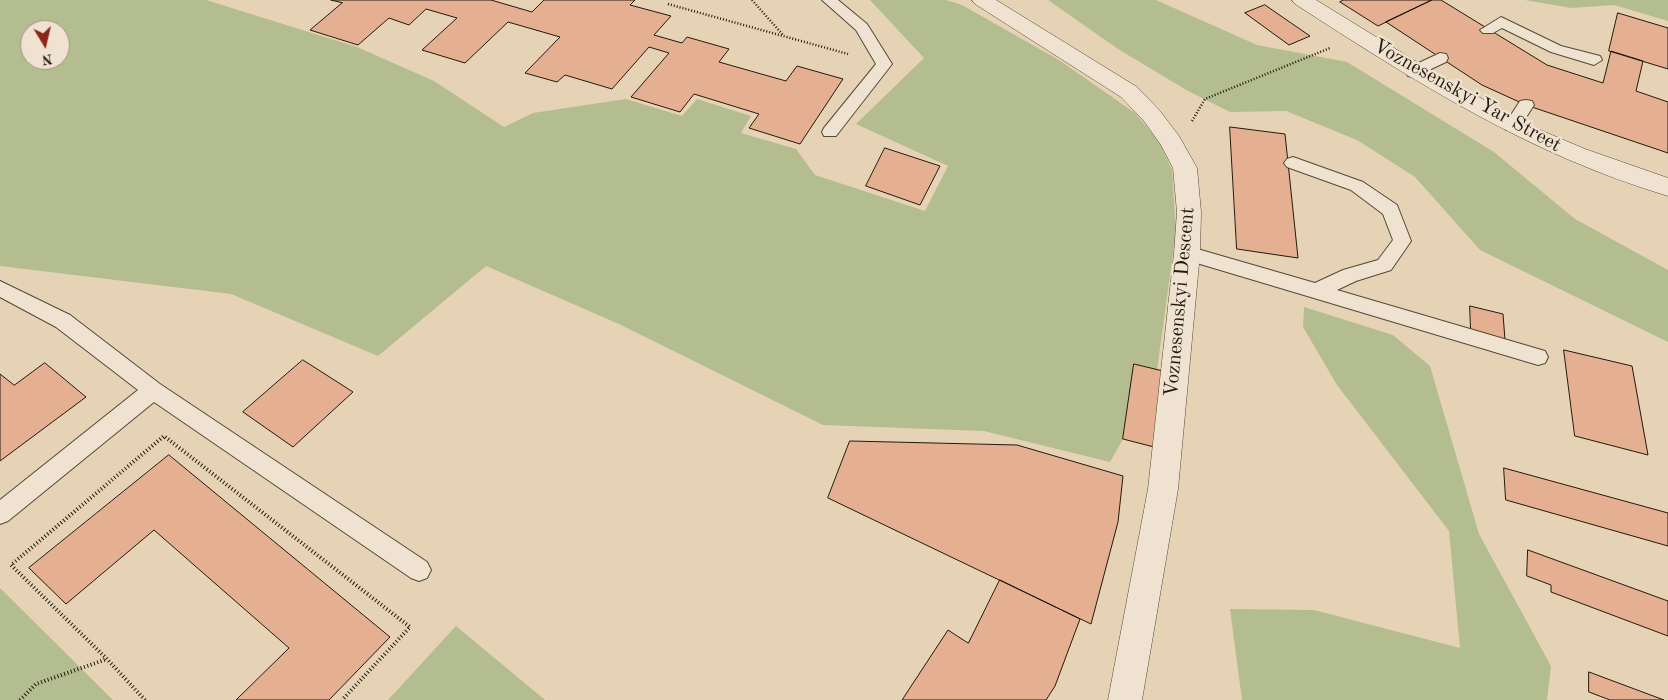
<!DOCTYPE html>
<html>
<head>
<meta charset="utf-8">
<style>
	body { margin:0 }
	#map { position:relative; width:1668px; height:700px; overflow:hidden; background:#e6d3b6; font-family:"Old Standard TT",serif }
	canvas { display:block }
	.north { position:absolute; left:20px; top:20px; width:50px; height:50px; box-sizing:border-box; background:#efe2d0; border:1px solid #9e9282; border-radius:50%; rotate:171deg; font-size:14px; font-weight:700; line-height:20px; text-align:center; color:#24190d }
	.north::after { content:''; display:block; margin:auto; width:18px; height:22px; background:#8f2418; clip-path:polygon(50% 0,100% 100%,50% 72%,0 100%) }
</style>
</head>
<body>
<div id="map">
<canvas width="1668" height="700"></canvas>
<div class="north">N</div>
</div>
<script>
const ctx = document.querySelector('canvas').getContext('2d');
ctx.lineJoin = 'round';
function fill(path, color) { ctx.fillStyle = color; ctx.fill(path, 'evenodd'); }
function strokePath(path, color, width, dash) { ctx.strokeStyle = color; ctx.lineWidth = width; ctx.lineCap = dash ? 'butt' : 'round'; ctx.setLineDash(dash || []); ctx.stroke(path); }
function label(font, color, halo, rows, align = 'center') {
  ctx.font = font + ' "Old Standard TT",serif'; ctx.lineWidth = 5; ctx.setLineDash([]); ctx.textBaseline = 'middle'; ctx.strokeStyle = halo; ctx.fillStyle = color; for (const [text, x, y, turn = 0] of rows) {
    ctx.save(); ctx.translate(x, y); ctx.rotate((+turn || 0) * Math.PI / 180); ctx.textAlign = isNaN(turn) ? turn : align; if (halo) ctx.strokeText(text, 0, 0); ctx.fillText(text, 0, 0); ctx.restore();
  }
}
fill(new Path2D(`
	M0 0H206L357 47 434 81 504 127 533 113 626 99 682 116 697 99 751 116 741 133 796 149 815 175 925 211 948 166 856 124 924 58 870 0H946L962 5 1059 60 1135 113 1159 141 1172 170 1176 231 1157 370 1134 365 1123 439 1110 462 984 431 823 425 621 325 486 266 378 356 231 294 0 266ZM30 30H60V60H30Z
	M1048 0H1156L1257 45 1347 62 1494 152 1575 219 1668 270V342L1480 250 1415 177 1357 140 1286 111 1230 112 1188 91 1118 49Z
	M1525 0H1668V21L1614 5 1571 8Z
	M1304 307 1393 335 1430 366 1479 534 1551 666 1547 700H1242L1230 609 1314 610 1460 648 1449 531 1337 385 1303 327Z
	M0 588 113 700H0Z
	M456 626 545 700H388Z`), '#b3bd90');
const building = new Path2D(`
	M331 0H491L532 12 544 0H635L630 5 671 16 654 35 682 43 687 37 729 49 719 62 786 81 797 66 843 79 800 144 749 128 759 114 694 94 680 112 631 97 669 53 649 47 612 89 565 75 557 82 525 73 560 37 508 22 465 63 422 50 457 18 426 9 409 25 389 18 358 45 310 30 342 3Z
	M1344 0H1432L1378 26 1340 2Z
	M1432 0H1441L1547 65 1603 83 1611 51 1643 61 1636 91 1668 102V153L1526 105 1482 85 1386 22Z
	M1265 5 1310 36 1289 45 1245 13Z
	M1618 13 1668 28V69L1609 51Z
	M1230 127 1285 134 1298 258 1237 249Z
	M885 148 940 166 920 205 866 186Z
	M1470 306 1503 314 1505 340 1471 331Z
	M1564 350 1632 366 1648 455 1575 436Z
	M303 360 353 392 293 447 243 412Z
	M45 363 86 397 0 461V374L14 385Z
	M1134 364 1163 371 1154 447 1123 439Z
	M850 441 1017 445 1123 476 1118 522 1091 624 828 498Z
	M169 455 390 637 329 700H236L289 648 154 530 66 604 29 568Z
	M1504 468 1668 513V546L1506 500Z
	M1528 550 1668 601V636L1551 592V585L1527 576Z
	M1000 580 1080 619 1055 686 1046 700H902L948 630 968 643Z
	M1589 672 1664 700H1610L1589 692Z`);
fill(building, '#e5af91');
strokePath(building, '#24190d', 1);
const lane = new Path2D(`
	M822 0H838L867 24 892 64 836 136H824L822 132 824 128 876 64 856 30Z
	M1501 17 1561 46 1600 56 1602 60 1594 65 1551 52 1502 28 1493 33H1483L1480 30Z
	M1440 53 1446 54 1448 58 1446 62 1414 77 1408 76 1406 72 1408 68Z
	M1526 100 1532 101 1534 105 1518 130H1506L1504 126 1520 101Z
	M1293 157 1363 182 1397 205 1411 241 1391 270 1356 281 1337 290 1545 351 1548 357 1545 363 1538 365 1180 258 1178 253 1180 248 1187 246 1315 283 1343 270 1378 260 1393 240 1383 214 1351 190 1287 167 1284 163 1287 159Z
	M0 281 70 315 160 384 427 562 431 570 427 578 419 581 411 578 154 402 8 521 0 524V500L138 390 56 327 0 297Z`);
const street = new Path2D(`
	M972 0H996L1137 87 1160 111 1179 136 1197 168 1201 212 1200 253 1178 489 1142 700H1108L1148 489 1174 253 1177 212 1173 168 1161 145 1144 121 1121 97 975 4Z
	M1292 0H1316L1438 75 1538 129 1585 149 1668 178V196C1528 154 1416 82 1295 4Z`);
strokePath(lane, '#544837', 2);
strokePath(street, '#544837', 1);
strokePath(new Path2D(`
	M752 0 783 35
	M668 4 848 54
	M1192 121 1205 99 1330 48`), '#24190d', 2.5, [1, 2]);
strokePath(new Path2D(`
	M20 700 36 684 107 659
	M145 700 107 659 11 565 164 436 410 627 342 700`), '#24190d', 4, [1, 2.5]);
fill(lane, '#efe2d0');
fill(street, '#efe2d0');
label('20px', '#24190d', '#efe2d0', [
	["Voznesenskyi Yar Street",1467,96,29],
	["Voznesenskyi Descent",1180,302,-85]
]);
</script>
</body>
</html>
